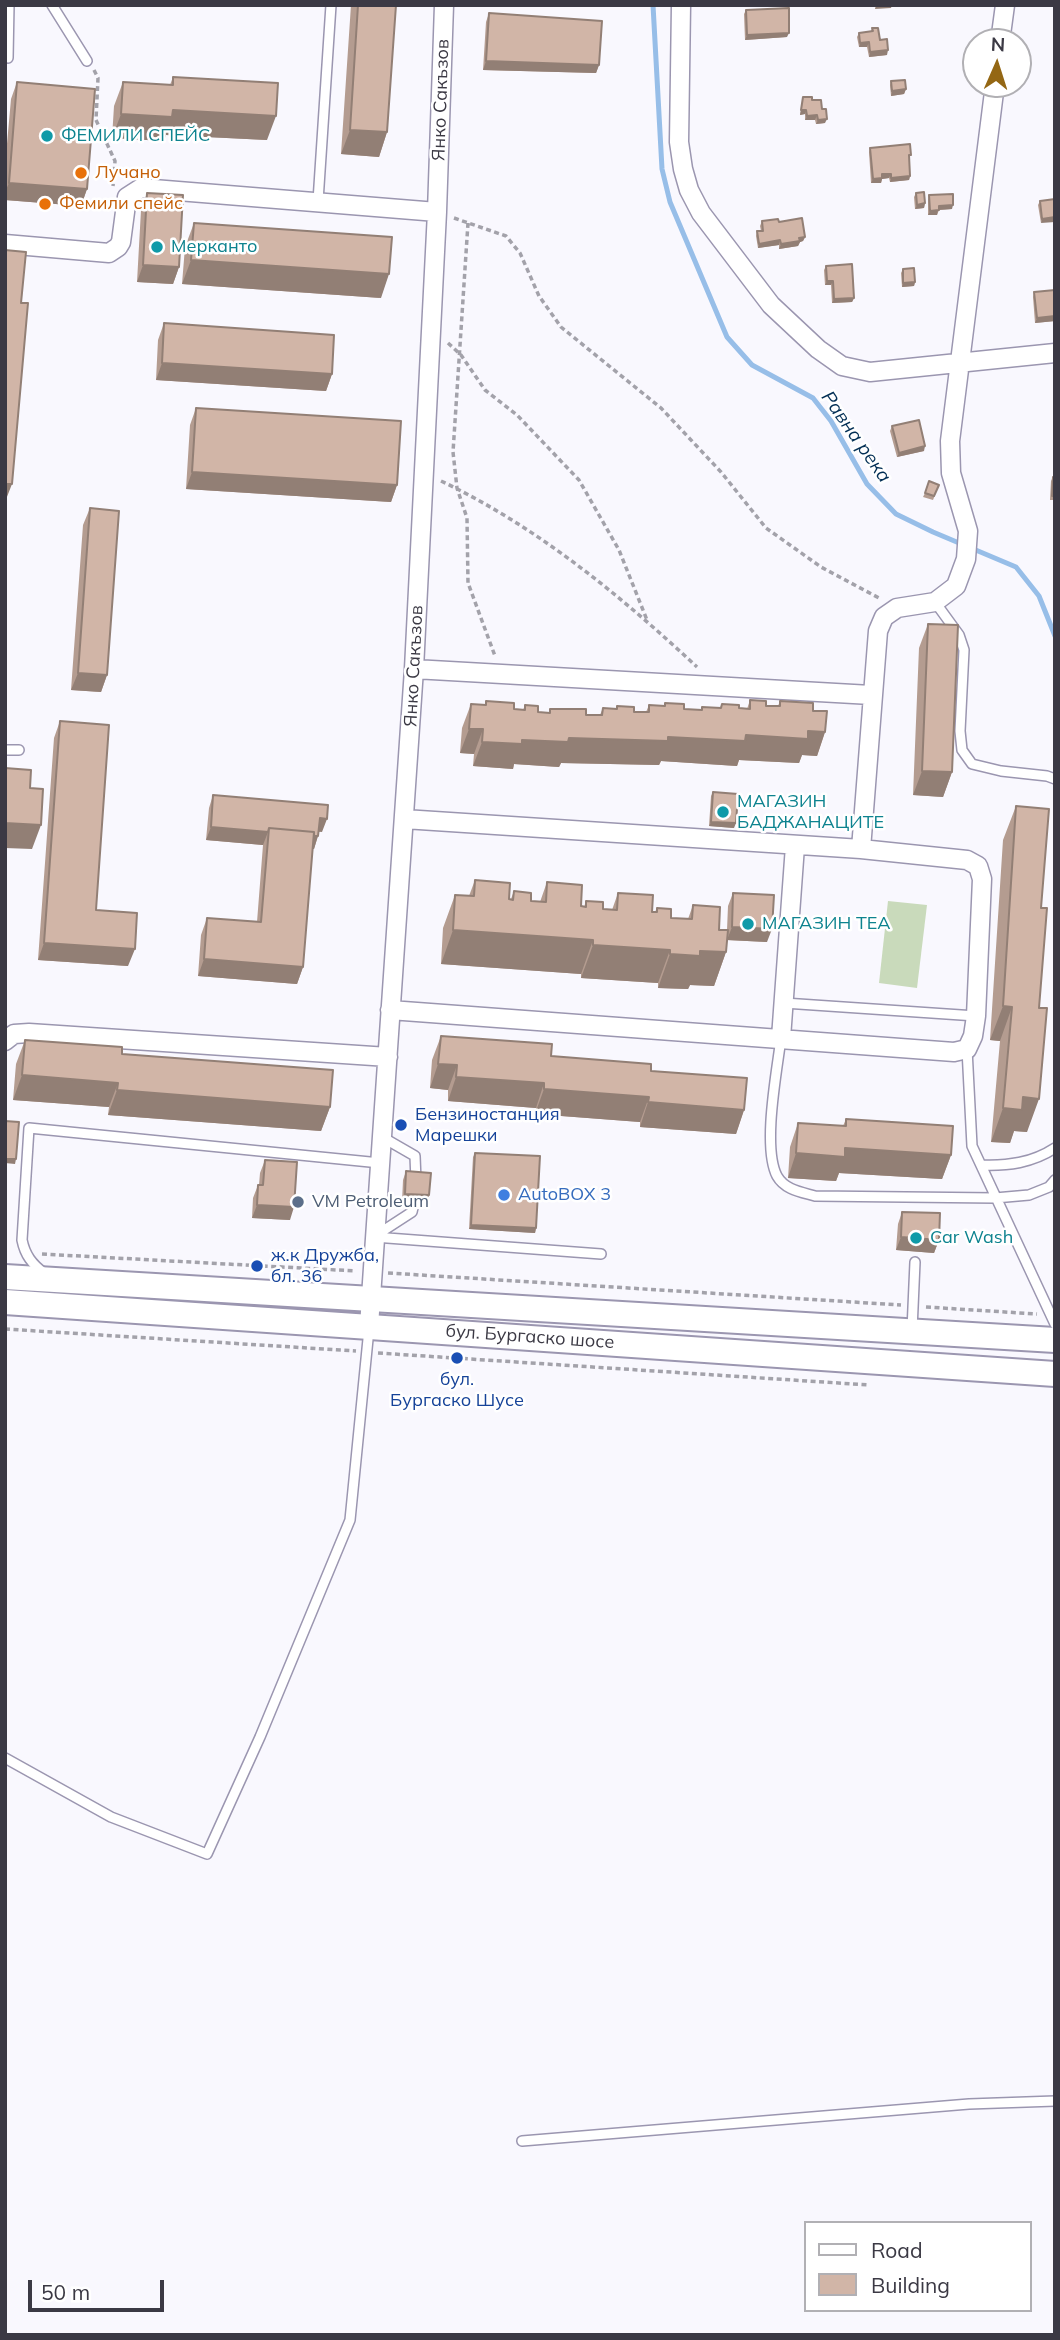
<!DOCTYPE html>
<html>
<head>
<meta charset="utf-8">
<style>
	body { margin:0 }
	#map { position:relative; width:1060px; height:2340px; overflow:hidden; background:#f9f8fe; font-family:Mulish,sans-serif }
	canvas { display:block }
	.frame { position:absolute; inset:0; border:7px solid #3b3944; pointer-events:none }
	.legend { position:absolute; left:804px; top:2221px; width:228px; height:91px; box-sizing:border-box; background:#fff; border:2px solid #b1b0b4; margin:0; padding:9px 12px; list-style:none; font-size:21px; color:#3b3944 }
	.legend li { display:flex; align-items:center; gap:14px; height:35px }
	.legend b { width:35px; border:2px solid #b1b0b4 }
	.north { position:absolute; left:962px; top:28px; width:70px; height:70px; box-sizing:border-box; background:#fff; border:2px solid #b1b0b4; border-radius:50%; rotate:3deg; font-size:19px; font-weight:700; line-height:28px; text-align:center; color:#3b3944 }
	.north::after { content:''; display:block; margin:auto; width:24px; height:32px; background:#946714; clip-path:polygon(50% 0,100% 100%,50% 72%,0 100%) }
	.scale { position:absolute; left:28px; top:2280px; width:136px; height:32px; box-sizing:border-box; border:4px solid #3b3944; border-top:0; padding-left:9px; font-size:21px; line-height:24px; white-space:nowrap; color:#3b3944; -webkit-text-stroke:5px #fff; paint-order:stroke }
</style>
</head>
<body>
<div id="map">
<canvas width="1060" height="2340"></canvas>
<div class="frame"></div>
<ul class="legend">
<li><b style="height:9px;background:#fff"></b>Road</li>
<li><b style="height:19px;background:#d1b5a7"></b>Building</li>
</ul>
<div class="north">N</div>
<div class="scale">50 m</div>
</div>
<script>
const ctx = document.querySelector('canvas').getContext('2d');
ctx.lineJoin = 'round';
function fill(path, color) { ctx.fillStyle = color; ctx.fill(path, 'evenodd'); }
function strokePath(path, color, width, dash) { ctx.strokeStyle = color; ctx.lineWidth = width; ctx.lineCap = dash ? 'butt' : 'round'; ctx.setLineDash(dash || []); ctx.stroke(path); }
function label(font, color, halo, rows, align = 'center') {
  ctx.font = font + ' Mulish,sans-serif'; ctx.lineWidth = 5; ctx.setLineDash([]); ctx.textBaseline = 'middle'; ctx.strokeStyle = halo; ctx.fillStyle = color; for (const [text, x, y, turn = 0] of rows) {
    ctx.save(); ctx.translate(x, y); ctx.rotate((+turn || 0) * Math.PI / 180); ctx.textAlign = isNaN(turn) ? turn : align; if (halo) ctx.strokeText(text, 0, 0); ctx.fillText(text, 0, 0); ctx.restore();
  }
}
fill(new Path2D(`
	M888 901 927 905 917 988 879 983Z`), '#c9dabb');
strokePath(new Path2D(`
	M653 5 662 169 670 202 727 337 752 365 813 398 831 421 867 484 896 514 933 532 1016 567 1039 596 1055 636`), '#97bee8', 5);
const service = new Path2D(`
	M52 5 87 61
	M8 58 9 5
	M318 201 331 5
	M935 602 959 635 964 650 960 731 962 750 972 764 1001 771 1047 776 1055 779
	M5 750H19
	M784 1003 976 1016
	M781 1038C777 1071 762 1147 777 1176 785 1190 801 1192 815 1196L995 1198 1029 1195 1049 1187 1055 1180
	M967 1049 972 1146 1055 1324
	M382 1137 415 1156 416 1181
	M981 1165C1008 1166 1032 1163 1055 1148
	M375 1236 412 1212 414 1203
	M374 1237 601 1254
	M44 1273C32 1264 25 1255 22 1240L29 1128 380 1163
	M912 1330 915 1262
	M5 1758 111 1817 207 1854 260 1737 350 1520 369 1329
	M522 2141 969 2104 1055 2101`);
const minor = new Path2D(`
	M681 5 679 142 683 169 689 190 701 213 771 305 818 349 842 366 870 372 1055 353
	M1000 42 1005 5
	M5 244 109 253 118 247 121 242 127 197 141 188 437 212
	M414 669 871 695
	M861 849 878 631 884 617 897 608 935 602 956 586 966 559 968 531 951 473 950 441 995 84
	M390 1010 954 1052 967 1049 973 1036 976 1016 982 879 978 866 967 860 861 849 404 819
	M781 1038 795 846
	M5 1041 14 1034 29 1033 388 1057
	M369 1326 414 669 437 212 444 5`);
const secondary = new Path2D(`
	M5 1277 1055 1340
	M5 1302 1055 1374`);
strokePath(service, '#9b96b0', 12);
strokePath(minor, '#9b96b0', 21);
strokePath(secondary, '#9b96b0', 28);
strokePath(new Path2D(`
	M94 70 98 78 96 120 115 161 113 186
	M454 218 506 236 520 253 539 296 561 327 661 408 721 472 766 528 821 567 879 598
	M468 223 453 452 457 488 467 518 468 583 495 656
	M448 343 461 355 485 390 517 415 579 480 619 550 647 620
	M441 481C536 526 621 596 697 667
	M42 1254 356 1271
	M388 1273 901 1305
	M926 1307 1037 1314
	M5 1329 356 1351
	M378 1353 869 1385`), '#a3a2aa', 3.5, [5, 3.5]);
strokePath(service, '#fff', 9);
strokePath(minor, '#fff', 18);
strokePath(secondary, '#fff', 24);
fill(new Path2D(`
	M351 5H396L387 132 379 157 341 154Z
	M746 10 787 37 745 40 744 14Z
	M489 13 599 65 596 73 483 70 486 22Z
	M872 28 880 40 887 55 869 57 867 47H859L857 37 859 33 871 31Z
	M173 77 267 140 166 135 164 141 112 138 114 106 123 82 170 85Z
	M891 81 906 89 904 94 891 96 890 85Z
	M17 82 87 189 81 206 5 200V166L11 99Z
	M803 97 812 100 822 109 825 123 816 124 815 120H805V114L800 115Z
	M870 148 910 160V176L909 180 890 182 889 178 882 179 881 183H871L869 152Z
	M147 193 179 267 173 284 137 282 141 210Z
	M916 193 925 203 924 208 915 209 914 197Z
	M929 195 952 209 939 210 937 215H928V199Z
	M1055 199 1041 223 1038 205 1040 201Z
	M762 221 779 222 805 237 803 241 800 242 798 246 779 249V245L758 248 756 236 757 231H761L760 226Z
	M194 223 381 298 182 284 185 247Z
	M826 266 854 298 852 302 832 303 831 285H825L824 270Z
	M903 269 915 282 914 286 902 287 901 273Z
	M1055 286V321L1035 323 1033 297 1034 292 1053 290Z
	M164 323 332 374 326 391 156 380 158 340Z
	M196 408 397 485 391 502 186 489 190 425Z
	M892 426 924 451 897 457 890 431Z
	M1053 477H1055V500H1050L1051 481Z
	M939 485 933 500 923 497 925 493Z
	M90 508 107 675 101 692 71 690 83 525Z
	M928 624 952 772 943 797 913 795 919 648Z
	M750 700 766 706H778L780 701 813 711 825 732 817 756 802 755 799 763 739 760 737 766 661 761 659 765 561 763 559 767 514 764 513 769 473 766 474 754 460 753 462 728 471 704 485 705 486 701 514 709 523 710 525 705 538 712 549 713 550 709 586 715H600L603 708 616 709 617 706 634 712H646L649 705 664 706 665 703 684 709 701 710 702 707 720 708 722 704 739 708 747 709Z
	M60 721 96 910 128 966 38 960 54 738Z
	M713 792 734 828 709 826 711 796Z
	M213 795 322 832H319L314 849H312L303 967 297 984 198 976 201 935 207 918 257 922 263 845 206 840 209 808Z
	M1016 806 1041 908 1039 1008 1027 1132 1014 1131 1010 1143 991 1142 1000 1041 990 1040 1003 840Z
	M475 880 509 899H511L514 891 531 901 540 902 547 882 581 906 584 907 586 901 603 909 612 910 618 893 652 912H655L657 908 671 918 688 919 693 905 719 930H727L728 906 733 893 767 942 727 940 726 952 714 986 690 985 688 989 658 988V983L581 978V974L441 964 443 928 455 895 469 896Z
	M441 1036 551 1056 651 1071 744 1110 736 1134 640 1127V1122L535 1114 536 1108 448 1101V1090L430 1088 432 1060Z
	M25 1040 122 1054 330 1107 321 1131 108 1115 109 1107 13 1100 16 1064Z
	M846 1119 951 1155 942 1179 839 1173 836 1181 788 1178 790 1147 798 1123 843 1126Z
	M475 1153 536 1228 535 1233 469 1229 473 1157Z
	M265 1160 290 1220 252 1218 253 1198 258 1185H259L260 1173Z
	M406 1171 429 1195 426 1204 402 1202 403 1180Z
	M902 1212 939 1240 934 1253 896 1250 898 1224Z`), '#b49c90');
fill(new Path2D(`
	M536 5H597V7Z
	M876 5H892L891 8 875 9Z
	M789 33 787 37 745 40 747 35Z
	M869 42 867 47H859L860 43Z
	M888 50 887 55 869 57 870 52Z
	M486 61 599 65 596 73 483 70Z
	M906 89 904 94 891 96 892 91Z
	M173 110 276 116 267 140 166 135 164 141 112 138 121 114Z
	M801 110H806L805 114 800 115Z
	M817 115 815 120H805L807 116Z
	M827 119 825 123 816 124 818 120Z
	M350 130 387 132 379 157 341 154Z
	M882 174H891L889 178 882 179 881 183H871L873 179Z
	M910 176 909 180 890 182 891 178Z
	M9 183 87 189 81 206 5 200V192Z
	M925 203 924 208 915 209 917 205Z
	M953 205 952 209 938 210 937 215H928L930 211 939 206Z
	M1055 217V222L1041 223 1042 219Z
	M805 237 803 241 800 242 798 246 779 249 781 244Z
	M780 240 779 245 758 248 759 244Z
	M191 260 389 274 381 298 182 284Z
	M143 265 179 267 173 284 137 282Z
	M827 281H833L831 285H825Z
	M915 282 914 286 902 287 903 283Z
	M854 298 852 302 832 303 834 299Z
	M1055 316V321L1035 323 1037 318Z
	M162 363 332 374 326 391 156 380Z
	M925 446 924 451 897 457 899 453Z
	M192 472 397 485 391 502 186 489Z
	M5 484H12L5 502Z
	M78 673 107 675 101 692 71 690Z
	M469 729H483L474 754 460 753Z
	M808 731 825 732 817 756 802 755 799 763 739 760 737 766 661 761 659 765 561 763 559 767 514 764 513 769 473 766 482 742 569 738 746 735Z
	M922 771 952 772 943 797 913 795Z
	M320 818 327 819 322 832 315 831Z
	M711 822 736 823 734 828 709 826Z
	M5 823 41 825 32 849 5 848Z
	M211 827 268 832 263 845 206 840Z
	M269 832 318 836 314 849 267 845Z
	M732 927 772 929 767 942 727 940Z
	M453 930 593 940 581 974 441 964Z
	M44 943 135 949 128 966 38 960Z
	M593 945 670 950 658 983 581 978Z
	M700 951 726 952 714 986 690 985 688 989 658 988 670 954Z
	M204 959 303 967 297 984 198 976Z
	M1003 1006 1012 1007 1000 1041 990 1040Z
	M438 1064 457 1065 448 1090 430 1088Z
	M22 1075 118 1083 109 1107 13 1100Z
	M456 1077 544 1083 536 1108 448 1101Z
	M544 1089 649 1097 640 1122 535 1114Z
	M117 1090 330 1107 321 1131 108 1115Z
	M1023 1097 1039 1099 1027 1132 1014 1131 1010 1143 991 1142 1003 1108Z
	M648 1102 744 1110 736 1134 640 1127Z
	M845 1148 951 1155 942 1179 839 1173 836 1181 788 1178 796 1153Z
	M5 1159H16L15 1164 5 1163Z
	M405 1194 429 1195 426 1204 402 1202Z
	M257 1205 294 1207 290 1220 252 1218Z
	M471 1225 536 1228 535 1233 469 1229Z
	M901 1237 939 1240 934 1253 896 1250Z`), '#927f75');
const building = new Path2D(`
	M358 5H396L387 132 350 130Z
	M789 8V33L747 35 746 10Z
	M489 13 602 21 599 65 486 61Z
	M872 28H878L880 40 887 39 888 50 870 52 869 42 860 43 859 33 873 31Z
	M173 77 278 83 276 116 173 110 172 117 121 114 123 82 173 85Z
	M905 80 906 89 892 91 891 81Z
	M17 82 95 89 87 189 9 183Z
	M803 97H812V100H821L822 109H826L827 119 818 120 817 115 807 116 806 110H801Z
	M910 144 911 155H909L910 176 891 178V174H882V178L873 179 870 148Z
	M924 192 925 203 917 205 916 193Z
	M147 193 183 195 179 267 143 265Z
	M953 194V205L939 206V210L930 211 929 195Z
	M1055 199V217L1042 219 1040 201Z
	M802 218 805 237 799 238 800 241 781 244 780 240 759 244 757 231H763L762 221 778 219 779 222Z
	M194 223 392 237 389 274 191 260Z
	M5 250 26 252 21 303H28L12 484H5Z
	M852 264 854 298 834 299 833 281H827L826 266Z
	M914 268 915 282 903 283V269Z
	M1055 290V316L1037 318 1034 292Z
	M164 323 334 335 332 374 162 363Z
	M196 408 401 421 397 485 192 472Z
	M919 420 925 446 899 453 892 426Z
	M1053 477H1055V496H1052Z
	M929 481 939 485 934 496 925 493Z
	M90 508 119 511 107 675 78 673Z
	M928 624 958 625 952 772 922 771Z
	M750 700 766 701V706H780V701L813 703V711H827L825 732 808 731V739L746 735 745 741 668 737V741L569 738 568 742 522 740V744L482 742 483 729H469L471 704 486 705V701L514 703V709L525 710V705L538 706V712L550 713V709H586V715H602L603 708 617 709V706L634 707V712H649V705L665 706V703L684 704V709L702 710V707L721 708 722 704 739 705V708L750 709Z
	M60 721 109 725 96 910 137 913 135 949 44 943Z
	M5 768 31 770 30 788 43 789 41 825 5 823Z
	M713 792 738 794 736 823 711 822Z
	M213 795 328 805 327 819 320 818 318 836H314V832L269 828 268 832 211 827Z
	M1016 806 1049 809 1041 908H1047L1039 1008H1047L1039 1099 1023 1097 1022 1110 1003 1108 1012 1007 1003 1006Z
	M269 828 314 832 303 967 204 959 207 918 261 922Z
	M475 880 510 883 509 899 513 900 514 891 531 893V901L546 902 547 882 582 885 581 906 586 907V901L603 902V909L617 910 618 893 653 895 652 912H657V908L671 909V918L692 919 693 905 720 907 719 930H728L726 952 700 951V956L670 954V950L593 945V940L453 930 455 895 474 896Z
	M733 893 774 895 772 929 732 927Z
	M441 1036 552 1044 551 1056 651 1064V1071L747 1078 744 1110 648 1102 649 1097 544 1089V1083L456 1077 457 1065 438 1064Z
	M25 1040 122 1047V1054L333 1070 330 1107 117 1090 118 1083 22 1075Z
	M846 1119 953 1126 951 1155 845 1148V1157L796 1153 798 1123 846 1126Z
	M5 1121 19 1122 16 1159H5Z
	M475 1153 540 1156 536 1228 471 1225Z
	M265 1160 297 1162 294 1207 257 1205 258 1185H263Z
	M406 1171 431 1173 429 1195 405 1194Z
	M902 1212 940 1213 939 1240 901 1237Z`);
fill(building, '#d1b5a7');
strokePath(building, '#927f75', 2);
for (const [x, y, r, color] of [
	[47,136,7,"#0f9aa8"],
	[81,173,7,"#e8710a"],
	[45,204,7,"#e8710a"],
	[157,247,7,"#0f9aa8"],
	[723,812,7,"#0f9aa8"],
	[748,924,7,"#0f9aa8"],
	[401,1125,7,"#1a4fb4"],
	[504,1195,7,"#3f7fe0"],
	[298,1202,7,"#5c6f8a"],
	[916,1238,7,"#0f9aa8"],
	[257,1266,7,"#1a4fb4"],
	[457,1358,7,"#1a4fb4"]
]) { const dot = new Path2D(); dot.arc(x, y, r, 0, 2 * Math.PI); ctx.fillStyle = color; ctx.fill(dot); strokePath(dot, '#fff', 2.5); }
label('18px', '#3b3944', '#fff', [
	["Янко Сакъзов",441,100,-88],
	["Янко Сакъзов",414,666,-87],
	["бул. Бургаско шосе",530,1337,4]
]);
label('18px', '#0d838f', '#fff', [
	["ФЕМИЛИ СПЕЙС",61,136],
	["Мерканто",171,247],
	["МАГАЗИН",737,802],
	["БАДЖАНАЦИТЕ",737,823],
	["МАГАЗИН ТЕА",762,924],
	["Car Wash",930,1238]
], 'left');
label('18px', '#c56008', '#fff', [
	["Лучано",95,173],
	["Фемили спейс",59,204]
], 'left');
label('18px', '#164399', '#fff', [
	["Бензиностанция",415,1115],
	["Марешки",415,1136],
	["ж.к Дружба,",271,1256],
	["бл. 36",271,1277],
	["бул.",457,1380,"center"],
	["Бургаско Шусе",457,1401,"center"]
], 'left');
label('18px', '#366cbe', '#fff', [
	["AutoBOX 3",518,1195]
], 'left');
label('18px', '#4e5e75', '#fff', [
	["VM Petroleum",312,1202]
], 'left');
label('italic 19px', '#032f55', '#fff', [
	["Равна река",856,437,55]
]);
</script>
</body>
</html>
